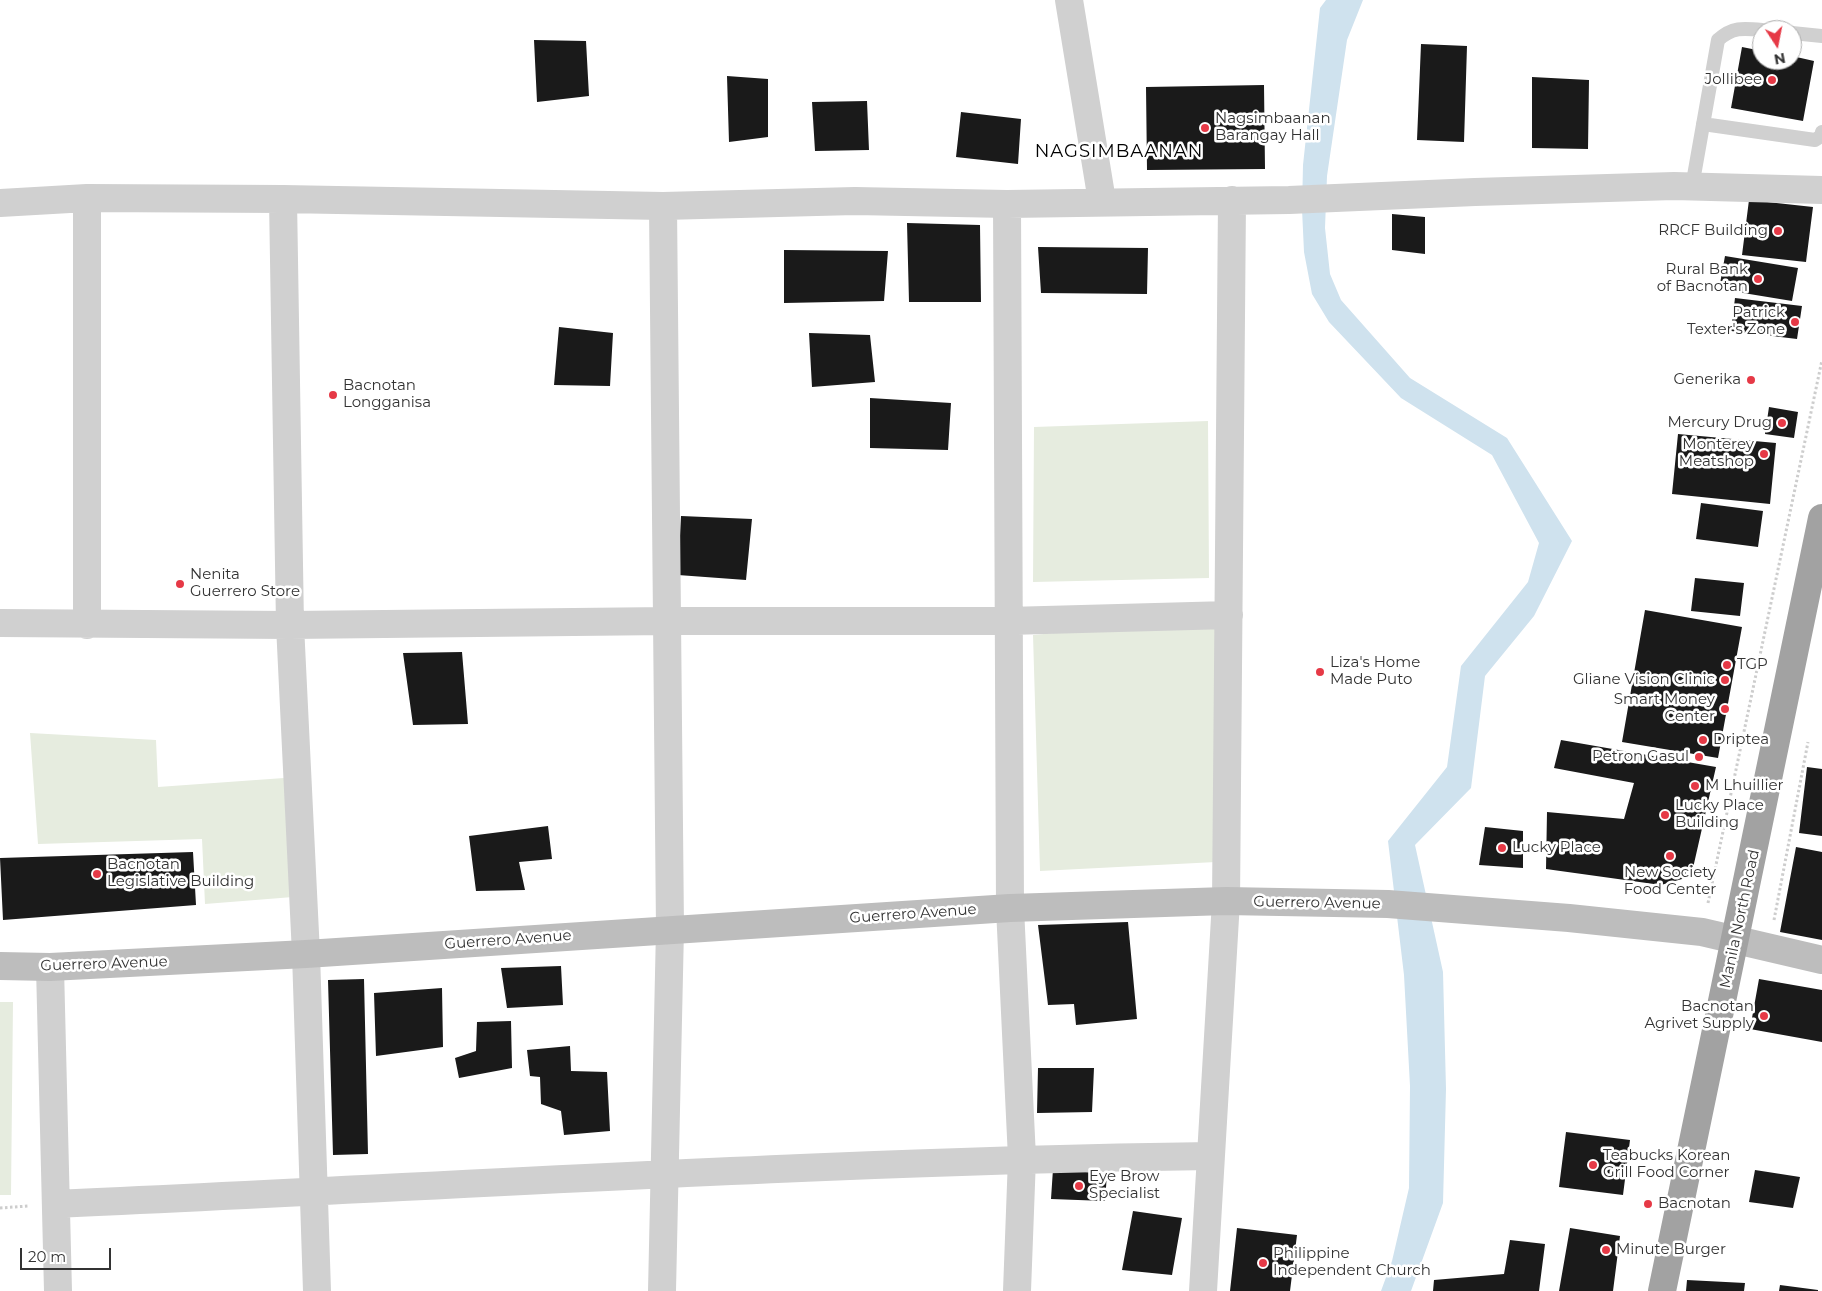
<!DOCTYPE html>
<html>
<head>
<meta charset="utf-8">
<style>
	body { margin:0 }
	#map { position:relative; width:1822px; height:1291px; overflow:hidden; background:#fff; font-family:Montserrat,sans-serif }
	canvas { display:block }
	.north { position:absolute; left:1752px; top:20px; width:50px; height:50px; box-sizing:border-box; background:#fff; border:1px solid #adadad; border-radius:50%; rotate:169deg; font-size:14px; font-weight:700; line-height:20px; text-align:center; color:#333 }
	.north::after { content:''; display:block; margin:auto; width:18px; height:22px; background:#e63946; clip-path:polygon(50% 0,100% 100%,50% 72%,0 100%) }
	.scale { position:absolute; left:20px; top:1248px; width:91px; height:22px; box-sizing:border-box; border:2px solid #333; border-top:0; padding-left:6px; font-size:15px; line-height:18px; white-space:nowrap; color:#333; -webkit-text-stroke:4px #fff; paint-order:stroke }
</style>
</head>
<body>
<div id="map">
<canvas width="1822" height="1291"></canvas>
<div class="north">N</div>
<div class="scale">20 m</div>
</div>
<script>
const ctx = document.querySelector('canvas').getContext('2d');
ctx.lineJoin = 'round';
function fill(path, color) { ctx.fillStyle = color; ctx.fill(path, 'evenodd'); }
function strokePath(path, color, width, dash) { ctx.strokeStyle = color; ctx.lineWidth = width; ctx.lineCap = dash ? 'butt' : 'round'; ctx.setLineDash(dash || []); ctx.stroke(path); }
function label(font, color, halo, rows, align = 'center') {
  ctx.font = font + ' Montserrat,sans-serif'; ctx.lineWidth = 5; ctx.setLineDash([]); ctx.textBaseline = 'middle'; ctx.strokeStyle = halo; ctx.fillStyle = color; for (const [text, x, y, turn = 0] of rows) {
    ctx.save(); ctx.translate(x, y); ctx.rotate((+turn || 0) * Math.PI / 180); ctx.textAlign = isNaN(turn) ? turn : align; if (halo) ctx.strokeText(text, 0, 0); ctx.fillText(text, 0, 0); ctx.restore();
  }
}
fill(new Path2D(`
	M1208 421 1209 578 1033 582 1034 427Z
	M1218 618 1216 862 1040 871 1033 635Z
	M30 733 156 740 158 787 284 778 293 897 205 904 202 839 38 844Z
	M0 1002H13L11 1195H0Z`), '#e6ecdf');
fill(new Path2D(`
	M1326 0H1363L1347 40 1327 176 1325 228 1330 274 1341 300 1410 378 1507 438 1572 541 1534 616 1485 676 1471 788 1415 845 1443 972 1446 1089 1443 1203 1411 1291H1381L1392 1261 1409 1188 1410 1086 1404 975 1388 841 1447 767 1461 666 1528 582 1539 543 1492 455 1401 398 1329 322 1312 294 1304 252 1302 209 1303 165 1320 8Z`), '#cfe2ee');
fill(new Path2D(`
	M534 40 586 41 589 96 537 102Z
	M1421 44 1467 46 1464 142 1417 140Z
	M1742 47 1762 51V60H1792V56L1814 61 1803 121 1731 108Z
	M727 76 768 79V137L729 142Z
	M1532 77 1589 80 1588 149 1532 148Z
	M1264 85 1265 169 1147 170 1146 87Z
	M867 101 869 150 815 151 812 102Z
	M961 112 1021 119 1018 164 956 157Z
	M1749 200 1813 207 1806 262 1742 255Z
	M1392 214 1425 217V254L1392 250Z
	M907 223 980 225 981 302H909Z
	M1038 247 1148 248 1147 294 1041 293Z
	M784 250 888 251 884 301 784 303Z
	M1725 256 1798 268 1792 301 1719 289Z
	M1735 298 1802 306 1797 339 1731 331Z
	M559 327 613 333 610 386 554 385Z
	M809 333 870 335 875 382 812 387Z
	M870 398 951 403 948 450 870 448Z
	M1769 407 1798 412 1794 438 1765 434Z
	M1678 434 1776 443 1770 504 1672 494Z
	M1701 503 1763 511 1758 547 1696 539Z
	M681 516 752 519 746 580 678 575Z
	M1695 578 1744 583 1740 616 1691 611Z
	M1645 610 1742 627 1718 758 1622 742Z
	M462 652 468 724 413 725 403 653Z
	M1561 740 1716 767 1693 868 1682 879 1661 885 1546 869 1547 812 1624 819 1634 783 1554 768Z
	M1807 767 1822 769V836L1799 833Z
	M548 826 552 859 519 862 525 890 476 891 469 836Z
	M1485 827 1523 831V868L1479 865Z
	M1796 847 1822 852V940L1780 932Z
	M193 852 196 905 3 920 0 858Z
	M1128 922 1137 1019 1076 1025 1074 1004 1048 1005 1038 925Z
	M561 966 563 1005 507 1008 501 968Z
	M364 979 368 1154 333 1155 328 980Z
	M1759 979 1822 990V1042L1750 1029Z
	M442 988 443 1047 376 1056 374 993Z
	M511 1021 512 1068 459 1078 455 1058 476 1051 477 1022Z
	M570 1046 571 1071 607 1072 610 1131 564 1135 561 1111 541 1104 540 1077 530 1076 527 1050Z
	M1038 1068H1094L1092 1112 1037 1113Z
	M1566 1132 1630 1140 1623 1195 1559 1187Z
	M1053 1169 1107 1174 1105 1201 1051 1199Z
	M1755 1170 1800 1177 1793 1208 1749 1202Z
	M1133 1211 1182 1218 1172 1275 1122 1270Z
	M1237 1228 1297 1235 1290 1291H1230Z
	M1570 1228 1620 1236 1613 1291H1559Z
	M1510 1240 1545 1244 1539 1291H1433L1434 1280 1504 1274Z
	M1687 1280 1745 1283 1744 1291H1686Z
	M1780 1285 1818 1290V1291H1779Z`), '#1a1a1a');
strokePath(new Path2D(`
	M1708 903 1822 360
	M1774 920 1808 742
	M0 1208 28 1206`), '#cdcdcd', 3, [2.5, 2.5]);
strokePath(new Path2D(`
	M1792 33 1822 36
	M1703 124 1815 140 1821 136 1822 132
	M1692 187 1718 40C1732 27 1743 28 1762 30`), '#d0d0d0', 14);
strokePath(new Path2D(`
	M1069 0 1102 201
	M283 199 290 625 306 954 317 1291
	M0 203 87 198 283 199 663 206 855 201 1007 204 1289 200 1475 192 1674 186 1822 190
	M1007 204 1010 908 1022 1158 1017 1291
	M0 623 290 625 668 621H1008L1229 615
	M87 625V198
	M50 967 58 1291
	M56 1204C441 1187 826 1161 1211 1156
	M662 1291 670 929 663 206
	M1203 1291 1226 901 1232 200`), '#d0d0d0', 28);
strokePath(new Path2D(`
	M0 966 50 967 306 954 1010 908 1226 901 1388 904 1569 918 1702 932 1822 960`), '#bdbdbd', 28);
strokePath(new Path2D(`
	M1662 1291 1822 518`), '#a2a2a2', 28);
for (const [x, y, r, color] of [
	[1772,80,5,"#e63946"],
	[1205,128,5,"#e63946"],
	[1778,231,5,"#e63946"],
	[1758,279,5,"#e63946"],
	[1795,322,5,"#e63946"],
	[1751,380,5,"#e63946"],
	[333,395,5,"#e63946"],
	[1782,423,5,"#e63946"],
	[1764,454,5,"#e63946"],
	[180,584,5,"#e63946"],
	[1727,665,5,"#e63946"],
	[1320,672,5,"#e63946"],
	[1725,680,5,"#e63946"],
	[1725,709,5,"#e63946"],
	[1703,740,5,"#e63946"],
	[1699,757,5,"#e63946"],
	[1695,786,5,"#e63946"],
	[1665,815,5,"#e63946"],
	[1502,848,5,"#e63946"],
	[1670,856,5,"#e63946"],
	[97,874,5,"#e63946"],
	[1764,1016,5,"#e63946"],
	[1593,1165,5,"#e63946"],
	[1079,1186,5,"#e63946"],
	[1648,1204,5,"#e63946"],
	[1606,1250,5,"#e63946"],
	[1263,1263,5,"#e63946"]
]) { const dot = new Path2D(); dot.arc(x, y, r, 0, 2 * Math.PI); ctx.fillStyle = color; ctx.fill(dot); strokePath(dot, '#fff', 2); }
label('15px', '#333', '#fff', [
	["Jollibee",1762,80,"right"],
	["Nagsimbaanan",1215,119],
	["Barangay Hall",1215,136],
	["RRCF Building",1768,231,"right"],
	["Rural Bank",1748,270,"right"],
	["of Bacnotan",1748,287,"right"],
	["Patrick",1785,313,"right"],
	["Texter's Zone",1785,330,"right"],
	["Generika",1741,380,"right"],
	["Bacnotan",343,386],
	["Longganisa",343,403],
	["Mercury Drug",1772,423,"right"],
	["Monterey",1754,445,"right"],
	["Meatshop",1754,462,"right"],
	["Nenita",190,575],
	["Guerrero Store",190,592],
	["Liza's Home",1330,663],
	["Made Puto",1330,680],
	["TGP",1737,665],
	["Gliane Vision Clinic",1715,680,"right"],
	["Smart Money",1715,700,"right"],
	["Center",1715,717,"right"],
	["Driptea",1713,740],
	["Petron Gasul",1689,757,"right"],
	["M Lhuillier",1705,786],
	["Lucky Place",1675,806],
	["Building",1675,823],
	["Lucky Place",1512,848],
	["Bacnotan",107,865],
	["Legislative Building",107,882],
	["New Society",1670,873,"center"],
	["Food Center",1670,890,"center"],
	["Bacnotan",1754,1007,"right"],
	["Agrivet Supply",1754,1024,"right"],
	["Teabucks Korean",1603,1156],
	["Grill Food Corner",1603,1173],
	["Eye Brow",1089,1177],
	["Specialist",1089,1194],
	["Bacnotan",1658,1204],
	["Minute Burger",1616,1250],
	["Philippine",1273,1254],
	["Independent Church",1273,1271]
], 'left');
label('15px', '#333', '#fff', [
	["Guerrero Avenue",1317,903,1],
	["Guerrero Avenue",913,914,-4],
	["Manila North Road",1740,919,-78],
	["Guerrero Avenue",508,940,-4],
	["Guerrero Avenue",104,964,-2]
]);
ctx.letterSpacing = '1px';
label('18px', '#000', '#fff', [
	["NAGSIMBAANAN",1119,152]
]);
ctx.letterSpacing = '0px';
</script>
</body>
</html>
